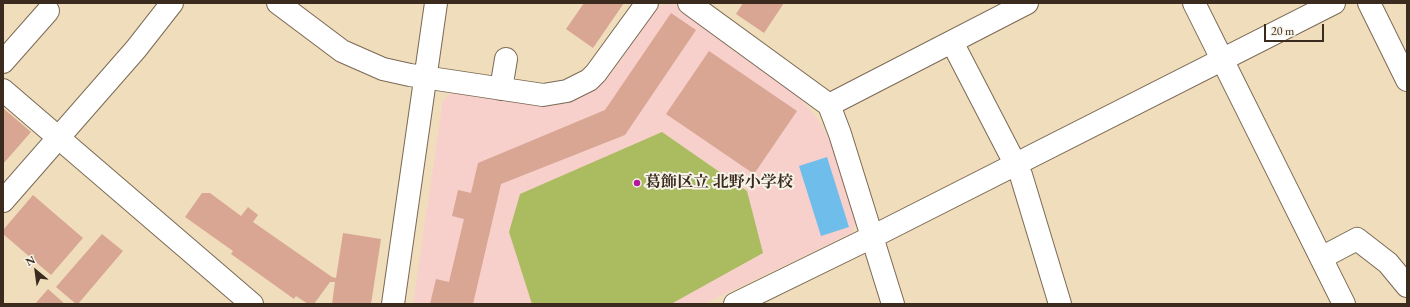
<!DOCTYPE html>
<html>
<head>
<meta charset="utf-8">
<style>
	body { margin:0 }
	#map { position:relative; width:1410px; height:307px; overflow:hidden; background:#f0ddbc; font-family:"EB Garamond",serif }
	canvas { display:block }
	.frame { position:absolute; inset:0; border:4px solid #3b2a1e; pointer-events:none }
	.north { position:absolute; left:16px; top:251px; width:40px; height:40px; -webkit-text-stroke:3px #f7f3e8; paint-order:stroke; rotate:331deg; font-size:11px; font-weight:700; line-height:16px; text-align:center; color:#3b2a1e }
	.north::after { content:''; display:block; margin:auto; width:14px; height:18px; background:#3b2a1e; clip-path:polygon(50% 0,100% 100%,50% 72%,0 100%) }
	.scale { position:absolute; left:1264px; top:24px; width:60px; height:18px; box-sizing:border-box; border:2px solid #3b2a1e; border-top:0; padding-left:5px; font-size:12px; line-height:14px; white-space:nowrap; color:#3b2a1e; -webkit-text-stroke:3px #f7f3e8; paint-order:stroke }
</style>
</head>
<body>
<div id="map">
<canvas width="1410" height="307"></canvas>
<div class="frame"></div>
<div class="north">N</div>
<div class="scale">20 m</div>
</div>
<script>
const ctx = document.querySelector('canvas').getContext('2d');
ctx.lineJoin = 'round';
function fill(path, color) { ctx.fillStyle = color; ctx.fill(path, 'evenodd'); }
function strokePath(path, color, width, dash) { ctx.strokeStyle = color; ctx.lineWidth = width; ctx.lineCap = dash ? 'butt' : 'round'; ctx.setLineDash(dash || []); ctx.stroke(path); }
function label(font, color, halo, rows, align = 'center') {
  ctx.font = font + ' "EB Garamond","Noto Serif JP",serif'; ctx.lineWidth = 4; ctx.setLineDash([]); ctx.textBaseline = 'middle'; ctx.strokeStyle = halo; ctx.fillStyle = color; for (const [text, x, y, turn = 0] of rows) {
    ctx.save(); ctx.translate(x, y); ctx.rotate((+turn || 0) * Math.PI / 180); ctx.textAlign = isNaN(turn) ? turn : align; if (halo) ctx.strokeText(text, 0, 0); ctx.fillText(text, 0, 0); ctx.restore();
  }
}
fill(new Path2D(`
	M671 3 795 93 818 119 831 143 856 222 852 233 704 304H413L443 100 453 92 539 106 579 99 610 75 657 7Z`), '#f7d0cb');
fill(new Path2D(`
	M662 132 747 191 763 253 671 304H532L509 232 520 194Z`), '#aabc5f');
fill(new Path2D(`
	M827 157 849 227 821 236 799 166Z`), '#6fbdea');
fill(new Path2D(`
	M584 3H624L593 48 566 29Z
	M743 3H784L764 33 736 14Z
	M671 13 696 30 625 135 501 184 473 304H430L436 279 449 282 464 219 452 216 458 190 471 193 478 163 605 110Z
	M709 51 797 111 754 174 666 114Z
	M3 108 31 132 3 164Z
	M202 193H210L241 216 248 207 258 215 253 222 332 277 336 278 343 233 381 239 371 304H332L335 282H330L314 304H308L296 296 294 299 231 254 233 251 185 217Z
	M33 195 83 238 51 275 3 234V230Z
	M102 234 123 251 78 304H76L56 287Z
	M48 289 65 304H35Z`), '#d8a692');
const minor = new Path2D(`
	M278 3 342 51 383 69 410 75 543 95 567 91 589 80 596 73 647 3
	M689 3 829 105 840 134 893 304
	M1194 3 1344 304
	M1369 3 1407 80
	M952 42 1021 175 1060 304
	M3 62 48 11
	M501 89 506 59
	M3 90 252 304
	M829 105 1027 3
	M3 201 136 49 172 3
	M1321 258 1357 239 1388 263 1407 286
	M393 304 436 3
	M735 304 872 237 1334 3`);
strokePath(minor, '#7a6955', 24);
strokePath(minor, '#fff', 22);
for (const [x, y, r, color] of [
	[637,183,4,"#b5179e"]
]) { const dot = new Path2D(); dot.arc(x, y, r, 0, 2 * Math.PI); ctx.fillStyle = color; ctx.fill(dot); strokePath(dot, '#f7f3e8', 1.5); }
label('bold 16px', '#3b2a1e', '#f7f3e8', [
	["葛飾区立 北野小学校",645,183]
], 'left');
</script>
</body>
</html>
